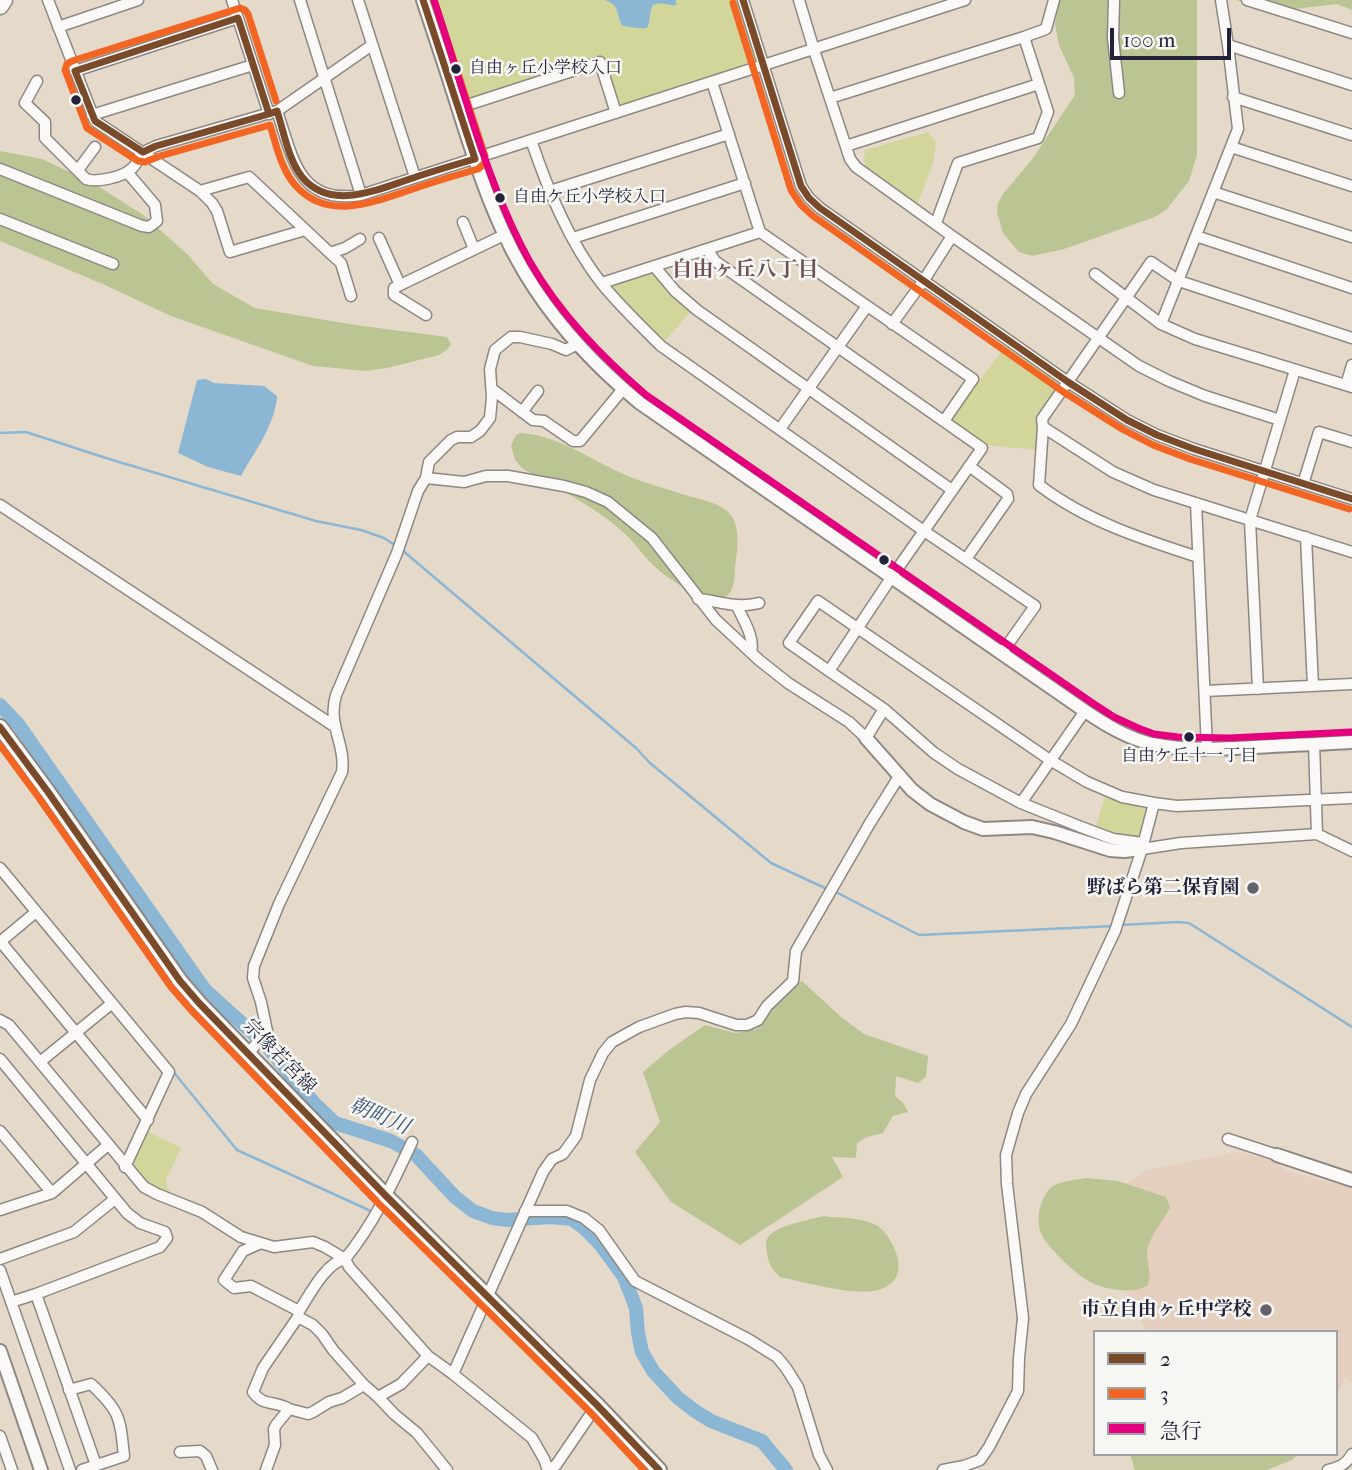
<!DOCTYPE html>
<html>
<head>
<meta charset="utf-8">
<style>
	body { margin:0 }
	#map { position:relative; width:1352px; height:1470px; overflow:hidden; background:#e5daca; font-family:"IM FELL French Canon","Noto Serif JP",serif }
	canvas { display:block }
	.legend { position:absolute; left:1093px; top:1330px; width:245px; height:126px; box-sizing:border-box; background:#f6f6f2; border:2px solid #a1a1a9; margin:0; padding:9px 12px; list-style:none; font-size:21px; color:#22223b }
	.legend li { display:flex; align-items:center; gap:14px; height:35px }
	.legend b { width:35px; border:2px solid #a1a1a9 }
	.scale { position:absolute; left:1110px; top:28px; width:121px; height:32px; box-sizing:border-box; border:4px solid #22223b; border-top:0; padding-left:9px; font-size:21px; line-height:24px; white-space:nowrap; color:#22223b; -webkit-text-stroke:5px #f6f6f2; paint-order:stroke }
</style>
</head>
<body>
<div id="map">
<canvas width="1352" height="1470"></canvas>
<ul class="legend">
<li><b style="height:9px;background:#7a4b2a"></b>2</li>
<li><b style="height:9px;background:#f26522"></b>3</li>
<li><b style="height:9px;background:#e5007d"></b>急行</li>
</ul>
<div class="scale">100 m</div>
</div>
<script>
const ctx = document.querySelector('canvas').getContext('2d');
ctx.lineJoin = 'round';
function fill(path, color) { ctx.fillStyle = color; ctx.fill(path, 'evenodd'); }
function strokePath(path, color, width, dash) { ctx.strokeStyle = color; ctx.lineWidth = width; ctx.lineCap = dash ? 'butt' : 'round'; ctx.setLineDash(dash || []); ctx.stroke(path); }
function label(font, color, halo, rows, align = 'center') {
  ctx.font = font + ' "IM FELL French Canon","Noto Serif JP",serif'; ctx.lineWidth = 5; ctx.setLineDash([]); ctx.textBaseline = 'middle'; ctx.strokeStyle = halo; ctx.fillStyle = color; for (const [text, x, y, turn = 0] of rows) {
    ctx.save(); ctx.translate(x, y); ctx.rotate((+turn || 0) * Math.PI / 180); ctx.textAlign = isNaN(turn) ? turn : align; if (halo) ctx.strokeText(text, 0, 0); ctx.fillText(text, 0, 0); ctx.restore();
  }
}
fill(new Path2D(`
	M1237 1152 1278 1162 1284 1170 1352 1188V1384L1345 1377 1336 1396V1332H1146L1112 1260 1107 1195 1147 1170Z`), '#e5cfbf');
fill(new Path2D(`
	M434 0H738L757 63 619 107 604 59 467 102Z
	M929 132 936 143 933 163 917 206 871 175 864 162 865 150Z
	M651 271 692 310 664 342 649 329 609 287 610 284Z
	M1006 345 1064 384 1039 418 1037 450 984 445 951 419Z
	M1106 794 1148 806 1150 809 1141 838 1114 837 1095 829Z
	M148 1132 181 1148 166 1180 170 1196C154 1188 143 1179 132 1165Z`), '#d2d69b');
fill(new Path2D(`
	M1060 0H1197V155L1189 181 1166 210 1155 217 1064 249 1032 256 1019 252 1003 233 997 212 998 203 1003 194 1033 158 1075 95 1074 78 1059 45 1055 24Z
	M1237 0H1352V10L1337 4 1278 11 1262 10Z
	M0 151 42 159 93 183 145 216 188 255 213 284 255 308 355 325 447 337 451 344 448 349 439 355 387 368 366 371 313 366 171 316 105 285 0 241Z
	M521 433C556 435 590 459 621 473 640 482 662 487 682 494 697 499 721 502 731 515 741 529 737 552 735 568 734 591 732 597 710 603 690 591 668 580 652 564 642 554 634 542 623 532 594 506 557 488 523 469L515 460 511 445 516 435Z
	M802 981 841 1017 864 1034 928 1056 926 1077 918 1083 896 1076 895 1096 904 1104 908 1112 893 1116 883 1133 867 1137 857 1143 856 1158 832 1157 843 1177 740 1245 671 1202 635 1152 660 1122 643 1072 669 1050 705 1025 735 1033 757 1029 772 1001Z
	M1085 1178 1118 1181 1166 1197 1170 1208C1163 1220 1148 1239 1147 1253 1147 1266 1153 1274 1147 1286 1132 1294 1110 1290 1094 1284 1079 1278 1045 1246 1040 1231 1038 1223 1038 1212 1041 1204 1044 1197 1047 1190 1053 1186 1062 1181 1075 1180 1085 1178Z
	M823 1216C839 1218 861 1217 876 1225 882 1228 887 1235 890 1240 901 1259 905 1280 881 1289 859 1298 804 1282 780 1277 772 1269 768 1264 767 1252 766 1247 765 1240 769 1236 778 1225 809 1220 823 1216Z
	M1130 1454H1298L1292 1460 1267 1470H1135Z`), '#bbc593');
fill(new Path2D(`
	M605 0H676V5C667 7 665 0 653 5 649 12 651 21 647 28 642 29 629 27 623 26 615 16 622 6 605 0Z
	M206 379 214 383 264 386 277 396C275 425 255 451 241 476L208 467 178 453 197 380Z`), '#8bb6d4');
strokePath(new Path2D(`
	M0 433 26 432 106 458 316 521 361 530 384 538 396 546
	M402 550 636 748 650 763 771 863 827 889
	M834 891 919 935 1114 926
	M1120 925 1178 922 1189 923 1352 1027
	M172 1070 237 1150 373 1212`), '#8bb6d4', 2.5);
strokePath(new Path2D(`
	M0 705 18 724 205 990 266 1045 314 1103 335 1123 391 1141 416 1155 455 1197 473 1211 492 1218 507 1220 550 1217 572 1219 585 1229 600 1244 624 1277 636 1308 638 1333 642 1352 653 1371 678 1398 695 1411 711 1421 762 1441 786 1470`), '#8bb6d4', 14);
const minor = new Path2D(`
	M48 0 95 121 200 191 249 177 330 253 345 248 360 239
	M232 0 269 114
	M300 0 361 195
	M358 0 415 177
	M743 0 801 186 809 198 820 208 1068 382 1127 420 1157 435 1194 449 1352 499
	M799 0 814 50 850 159 856 167 952 236 1139 366 1169 381 1205 396 1280 420
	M1114 0 1113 38 1119 93
	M1247 0 1352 33
	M58 27 138 0
	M1228 45 1352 85
	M75 71 238 18
	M37 81 25 103 45 122V138L86 179C96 183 123 177 131 169 136 166 138 159 141 155 145 150 151 149 156 146L277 111 372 45
	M712 82 760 232 973 379 944 421
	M1233 97 1352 135
	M830 98 1024 37
	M458 108 600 62 616 113
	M277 111C293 158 298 205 361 195L965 0
	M92 115 253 65
	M531 140C548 190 569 242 602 284 620 306 641 326 661 346L924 531 1035 606 1001 654
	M846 146 1039 84
	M1231 147 1352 186
	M0 169 142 226 149 227 157 221 155 205 127 172
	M78 170 95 147
	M200 191 212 203 217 211 230 252 305 230
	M550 191 729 134
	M1213 192 1352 237
	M0 219 113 264
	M463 222 474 249
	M936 223 958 163 1038 138 1048 112 1024 37 1046 29 1054 0
	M1196 236 1352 288
	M379 238 400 285
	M573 238 745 183
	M707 249 715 261 982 448 891 578 829 671 884 709 933 752 958 769 1021 803 1081 827 1113 839 1143 843
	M330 253 341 263 351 296
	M654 266 675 291 697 310 952 490
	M1095 274 1161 324 1195 339 1352 387
	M602 283 760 232
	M426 315 394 295V288L504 235
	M892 324 924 280 952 236
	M1161 324 1238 129 1228 45 1221 0
	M1352 338 1179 281 1151 262 1042 419 1043 427 1113 472 1154 490 1352 552
	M1346 385 1352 365
	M492 389 533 420 544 421 573 441H580L623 389
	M522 412 538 391
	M1043 427 1039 485C1086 521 1142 539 1198 557
	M780 429 867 306
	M426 478 464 482 486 476H508L564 486 586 492 608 502 652 538 716 620 759 660 788 683 849 722 866 738 884 709
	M1303 484 1319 432 1352 442
	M1196 503 1207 749
	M0 505 334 726
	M1306 537 1313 686
	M966 559 1008 499 1007 494 969 466
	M698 599C720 601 736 609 759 603
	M737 606C743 620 755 637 751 652
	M829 671 789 643 818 601 1050 760 1087 782 1122 797 1154 803 1177 806 1352 798
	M1258 689 1250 520 1295 370
	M1205 691 1352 684
	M1314 744 1317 834
	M1021 803 1085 711
	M1142 849 1181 843 1317 834 1352 851
	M0 868 169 1072 125 1167
	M0 941 148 1120
	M0 942 36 912
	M0 1020 9 1025 144 1187 157 1194 202 1212 241 1237 274 1247 313 1242 325 1247 345 1259 349 1267 428 1356 453 1374 532 1438 544 1459 548 1470 556 1465 597 1405
	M248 1054 267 1031 261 1002 253 978 254 966 279 904 342 772C346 744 327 725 336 695L397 553 418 491 426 478 429 462 451 440 457 437H471L480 431 490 418 492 397 490 369 495 350 511 337H520L552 344 566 350 577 344
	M0 1059 127 1213 140 1223 165 1232 167 1238 160 1247 36 1294 11 1302
	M40 1062 111 1004
	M0 1131 52 1193
	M1228 1139 1277 1155
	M0 1210 52 1193 108 1145
	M525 1211H567L584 1218 599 1230 635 1281 748 1339 777 1357 786 1368 798 1387 819 1455 827 1470
	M261 1243 243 1251 224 1280 234 1288 251 1286 299 1311
	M0 1259 74 1232 115 1199
	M0 1270 70 1470
	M36 1294 96 1465
	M298 1317 313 1325 322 1334 333 1350 364 1385 378 1397 394 1414 417 1433 447 1470
	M453 1374 543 1172 552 1159 563 1154 576 1136 590 1080 603 1053 612 1042 639 1027 675 1014 686 1012 699 1013 736 1025H747L758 1020 767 1006 793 981 796 951 870 823 900 775
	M69 1390 91 1384C120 1411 120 1417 124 1456L82 1470
	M378 1397 401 1384 428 1356
	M289 1409 308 1414 313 1412 329 1402 342 1398 364 1385
	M0 1436 12 1470
	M180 1452 200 1451 206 1456 212 1470
	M266 1470 275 1445 274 1429 276 1425 289 1409C275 1400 263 1407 253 1392L263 1368 298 1317 299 1311C309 1296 326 1262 345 1259 373 1225 393 1183 412 1142
	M943 1470 964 1466 980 1460 989 1447 1018 1391 1019 1358 1023 1318 1007 1184 1006 1155 1018 1113 1026 1094 1071 1024 1115 931 1142 849 1154 803
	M1328 1470C1339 1467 1346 1465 1352 1454`);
const tertiary = new Path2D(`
	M423 0C436 39 449 78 461 117 480 177 500 237 535 289 564 333 600 370 640 403L1085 711C1106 725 1127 738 1152 744 1186 751 1220 749 1255 747 1287 745 1320 744 1352 742
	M866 738 912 790 930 804 964 822 983 829 1032 827 1054 832 1110 850 1124 851 1142 849
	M1277 1155 1352 1180
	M0 1351 41 1470`);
const secondary = new Path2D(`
	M0 727 48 792 180 981 199 1003 386 1196 597 1405 659 1470`);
const trunk = new Path2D(`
	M0 6 4 0`);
strokePath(minor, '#8d8883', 13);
strokePath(tertiary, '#8d8883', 16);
strokePath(secondary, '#8d8883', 18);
strokePath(trunk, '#8d8883', 19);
strokePath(minor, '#fbf9f7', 10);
strokePath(tertiary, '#fbf9f7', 12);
strokePath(secondary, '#fbf9f7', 14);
strokePath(trunk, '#fbf9f7', 16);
strokePath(new Path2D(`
	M743 0 801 186 809 198 820 208 1068 382 1127 420 1157 435 1194 449 1352 499
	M238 18 269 114 156 146 143 152 95 121 75 71Z
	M269 114 277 111C284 132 288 159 302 177 331 212 378 189 413 178 433 171 454 165 475 159L423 0
	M0 727 48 792 180 981 199 1003 386 1196 597 1405 659 1470`), '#7a4b2a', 7);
strokePath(new Path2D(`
	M733 3 791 190 801 205 813 216 1062 391 1122 429 1153 445 1190 459 1349 509
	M276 101 248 14 245 10 240 8 72 61 67 64 65 70 87 128 138 161 145 162 160 156 270 125C276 144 281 169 295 185 328 223 376 201 416 188 436 181 457 175 478 169L485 163V156L434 0
	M0 745 39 798 171 987 191 1010 378 1203 590 1412 644 1470`), '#f26522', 7);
strokePath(new Path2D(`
	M434 0C463 86 486 183 530 262 560 314 601 356 646 395L1091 702 1114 717 1138 728 1154 734 1178 737 1229 738 1351 732`), '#e5007d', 7);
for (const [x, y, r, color] of [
	[456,69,6,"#22223b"],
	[76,100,6,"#22223b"],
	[500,198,6,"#22223b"],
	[884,560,6,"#22223b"],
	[1189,737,6,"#22223b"],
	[1253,888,7,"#66626d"],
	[1266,1310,7,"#66626d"]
]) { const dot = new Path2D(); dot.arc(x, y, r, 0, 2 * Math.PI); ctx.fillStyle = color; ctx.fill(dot); strokePath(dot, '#f6f6f2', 2.5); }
label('17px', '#22223b', '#f6f6f2', [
	["自由ヶ丘小学校入口",469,69],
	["自由ケ丘小学校入口",513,198],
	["自由ケ丘十一丁目",1189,757,"center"]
], 'left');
label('bold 19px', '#22223b', '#f6f6f2', [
	["野ばら第二保育園",1239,888],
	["市立自由ヶ丘中学校",1252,1310]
], 'right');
label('19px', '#22223b', '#f6f6f2', [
	["宗像若宮線",279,1057,46]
]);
label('bold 21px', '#6f5259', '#f6f6f2', [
	["自由ヶ丘八丁目",745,271]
]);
label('italic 21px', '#3d577a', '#f6f6f2', [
	["朝町川",379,1117,23]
]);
</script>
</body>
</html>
